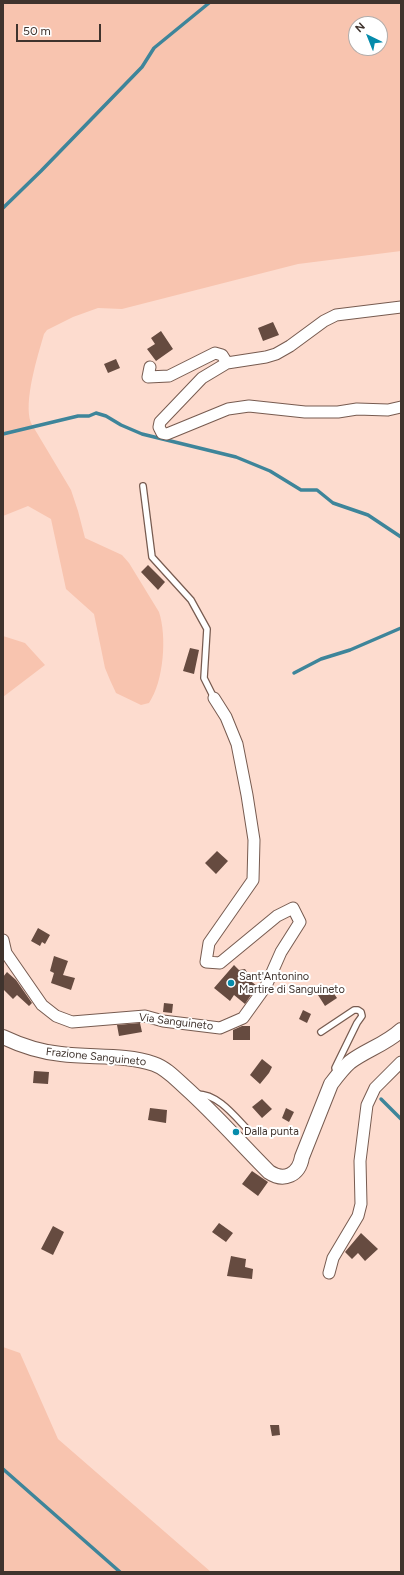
<!DOCTYPE html>
<html>
<head>
<meta charset="utf-8">
<style>
	body { margin:0 }
	#map { position:relative; width:404px; height:1575px; overflow:hidden; background:#fddccf; font-family:Figtree,sans-serif }
	canvas { display:block }
	.frame { position:absolute; inset:0; border:4px solid #3f332d; pointer-events:none }
	.north { position:absolute; left:348px; top:16px; width:40px; height:40px; box-sizing:border-box; background:#fff; border:1px solid #b2adab; border-radius:50%; rotate:317deg; font-size:11px; font-weight:700; line-height:16px; text-align:center; color:#3f332d }
	.north::after { content:''; display:block; margin:auto; width:14px; height:18px; background:#058bab; clip-path:polygon(50% 0,100% 100%,50% 72%,0 100%) }
	.scale { position:absolute; left:16px; top:24px; width:85px; height:18px; box-sizing:border-box; border:2px solid #3f332d; border-top:0; padding-left:5px; font-size:12px; line-height:14px; white-space:nowrap; color:#3f332d; -webkit-text-stroke:3px #fff; paint-order:stroke }
</style>
</head>
<body>
<div id="map">
<canvas width="404" height="1575"></canvas>
<div class="frame"></div>
<div class="north">N</div>
<div class="scale">50 m</div>
</div>
<script>
const ctx = document.querySelector('canvas').getContext('2d');
ctx.lineJoin = 'round';
function fill(path, color) { ctx.fillStyle = color; ctx.fill(path, 'evenodd'); }
function strokePath(path, color, width, dash) { ctx.strokeStyle = color; ctx.lineWidth = width; ctx.lineCap = dash ? 'butt' : 'round'; ctx.setLineDash(dash || []); ctx.stroke(path); }
function label(font, color, halo, rows, align = 'center') {
  ctx.font = font + ' Figtree,sans-serif'; ctx.lineWidth = 4; ctx.setLineDash([]); ctx.textBaseline = 'middle'; ctx.strokeStyle = halo; ctx.fillStyle = color; for (const [text, x, y, turn = 0] of rows) {
    ctx.save(); ctx.translate(x, y); ctx.rotate((+turn || 0) * Math.PI / 180); ctx.textAlign = isNaN(turn) ? turn : align; if (halo) ctx.strokeText(text, 0, 0); ctx.fillText(text, 0, 0); ctx.restore();
  }
}
fill(new Path2D(`
	M3 3H401V251L298 264 122 309 98 308 73 317 47 330 44 334C38 355 23 402 31 423L71 490 78 511 85 538 122 555 129 563 159 612C167 636 164 681 149 703L141 705 116 693 110 680 105 668 94 614 66 589 51 519 28 506 3 516ZM356 24H380V48H356Z
	M3 636 25 643 45 665 3 697Z
	M3 1347 20 1353 58 1439 211 1572H3Z`), '#f8c4af');
strokePath(new Path2D(`
	M3 208 41 171 142 67 154 48 209 3
	M3 434 78 416H89L96 413 106 416 121 425 142 434 236 457 270 471 301 490H317L333 503 368 515 401 537
	M294 673 321 659 350 650 401 628
	M381 1099 401 1119
	M3 1469 120 1572`), '#3e859a', 3.5);
fill(new Path2D(`
	M273 322 279 335 263 341 258 328Z
	M161 331 173 349 156 361 147 349 155 344 151 338Z
	M116 359 120 368 108 373 104 364Z
	M148 565 165 582 158 590 141 572Z
	M190 648 199 650 194 674 183 671Z
	M217 851 228 861 216 874 205 863Z
	M38 928 50 935 45 944 42 942 40 946 31 941Z
	M54 956 68 961 63 975 75 978 71 990 51 983 54 973 50 971Z
	M234 965 239 970 245 969 247 972 248 979 257 986 245 1004 234 995 230 1001 214 988Z
	M7 972 16 980 32 1003 29 1006 17 995 13 999 3 989V977Z
	M330 988 337 998 325 1006 318 995Z
	M164 1003 173 1004 172 1013 163 1012Z
	M303 1010 311 1014 307 1023 299 1019Z
	M140 1023 142 1032 119 1036 117 1025Z
	M242 1026H250V1040H233V1030Z
	M262 1059 272 1067 269 1073 260 1084 250 1075Z
	M34 1071 49 1072 48 1084 33 1083Z
	M262 1099 272 1109 262 1118 252 1107Z
	M150 1108 167 1110 166 1123 148 1120Z
	M286 1108 294 1112 289 1122 282 1118Z
	M252 1171 268 1182 258 1196 242 1184Z
	M219 1223 233 1233 226 1242 212 1232Z
	M53 1226 64 1232 53 1255 41 1249Z
	M361 1233 378 1249 365 1261 358 1253 352 1259 345 1252Z
	M231 1256 246 1259 245 1267 253 1269 252 1279 227 1276Z
	M270 1425H279L280 1435 272 1436Z`), '#664b40');
const service = new Path2D(`
	M143 486 152 557 191 600 207 629 204 678 214 698
	M321 1032 354 1010H358L361 1012 362 1016 357 1023 335 1068 336 1071
	M197 1094C219 1094 236 1118 250 1132`);
const minor = new Path2D(`
	M401 307 336 315 324 321 290 346 276 354 266 357 227 363 202 378 160 422 159 427 162 433 167 434 228 409 249 406 305 412H338L357 409 388 410 401 407
	M150 367 148 377 169 376 215 353 222 355 227 363
	M3 940 6 953
	M3 951 6 953 42 1005 56 1016 72 1022 145 1016 163 1021 220 1028 243 1018 266 986 281 952 300 922 293 908 277 916 220 963 206 962 209 943 253 880 254 840 247 795 237 744 226 717 214 698
	M329 1273 333 1258 358 1216 361 1204 360 1161 367 1105 375 1088 401 1062`);
const tertiary = new Path2D(`
	M3 1037C22 1046 40 1052 61 1054 92 1058 125 1054 154 1064 166 1068 176 1079 186 1088 215 1114 241 1144 269 1172 284 1182 299 1175 302 1157L331 1084C337 1076 343 1068 350 1062 366 1050 386 1044 401 1030`);
strokePath(service, '#775b50', 8);
strokePath(minor, '#775b50', 13);
strokePath(tertiary, '#775b50', 16);
strokePath(service, '#fff', 5.5);
strokePath(minor, '#fff', 11);
strokePath(tertiary, '#fff', 14);
for (const [x, y, r, color] of [
	[231,983,4,"#058bab"],
	[236,1132,4,"#058bab"]
]) { const dot = new Path2D(); dot.arc(x, y, r, 0, 2 * Math.PI); ctx.fillStyle = color; ctx.fill(dot); strokePath(dot, '#fff', 1.5); }
label('11px', '#3f332d', '#fff', [
	["Sant'Antonino",239,977],
	["Martire di Sanguineto",239,990],
	["Dalla punta",244,1132]
], 'left');
label('11px', '#3f332d', '#fff', [
	["Via Sanguineto",176,1022,7],
	["Frazione Sanguineto",96,1057,6]
]);
</script>
</body>
</html>
